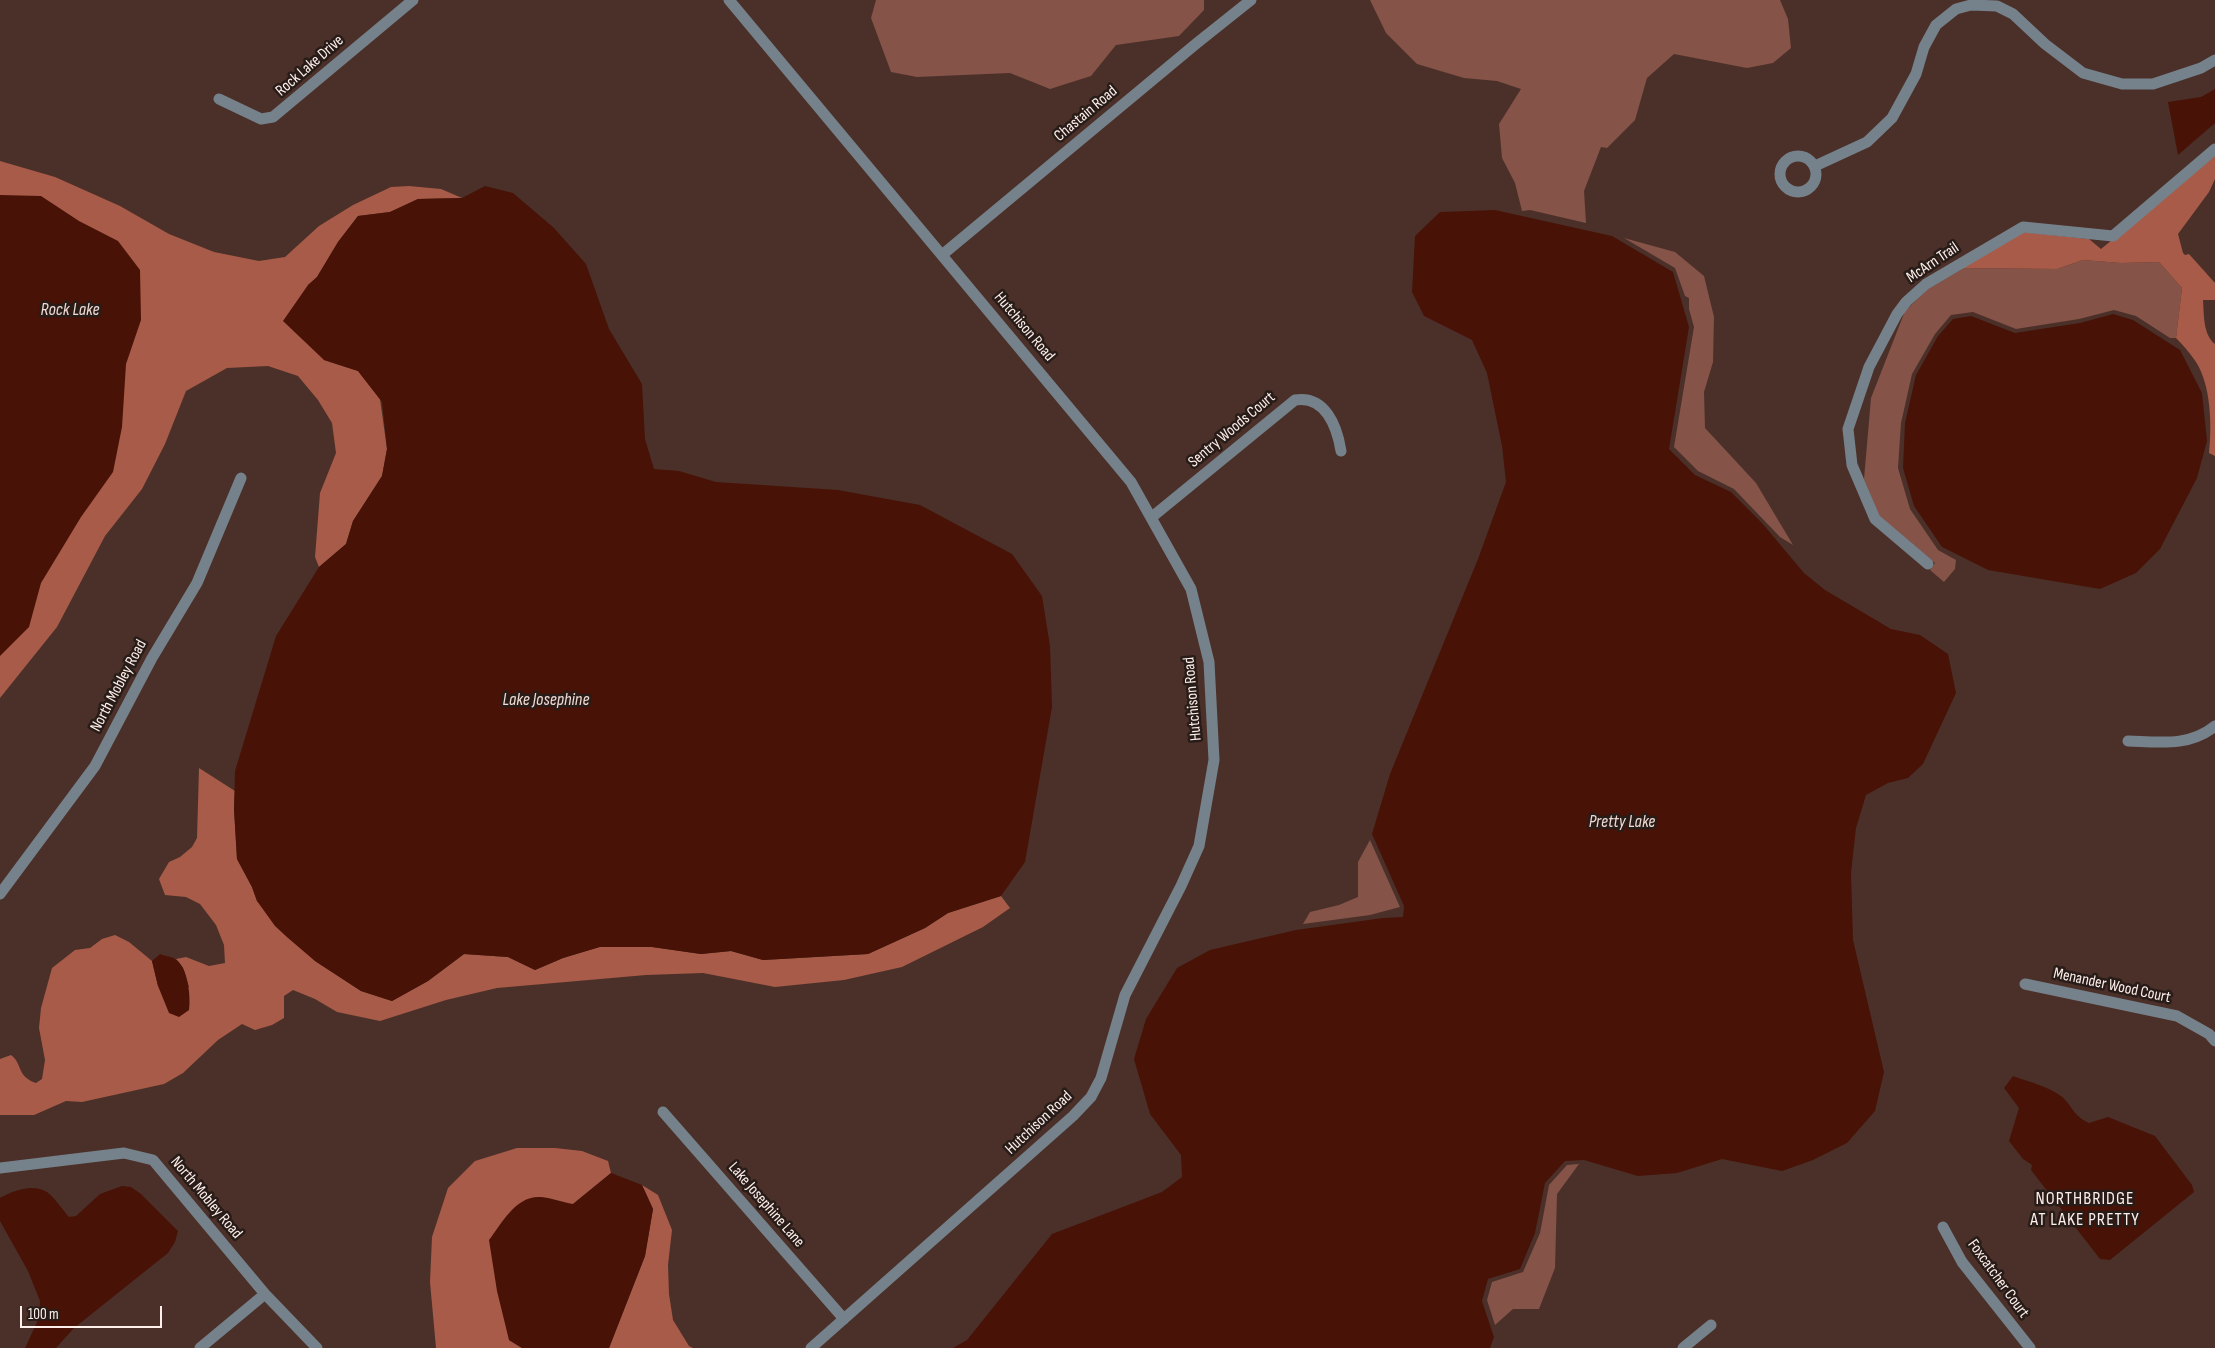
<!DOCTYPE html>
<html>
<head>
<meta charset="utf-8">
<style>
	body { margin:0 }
	#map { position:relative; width:2215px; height:1348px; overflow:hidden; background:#4b3029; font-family:"Sofia Sans Condensed",sans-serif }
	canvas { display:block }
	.scale { position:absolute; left:20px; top:1306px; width:142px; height:22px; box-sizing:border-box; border:2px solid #feefeb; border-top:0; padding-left:6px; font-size:15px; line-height:18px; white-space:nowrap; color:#feefeb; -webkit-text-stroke:4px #281c18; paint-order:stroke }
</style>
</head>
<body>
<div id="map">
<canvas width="2215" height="1348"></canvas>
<div class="scale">100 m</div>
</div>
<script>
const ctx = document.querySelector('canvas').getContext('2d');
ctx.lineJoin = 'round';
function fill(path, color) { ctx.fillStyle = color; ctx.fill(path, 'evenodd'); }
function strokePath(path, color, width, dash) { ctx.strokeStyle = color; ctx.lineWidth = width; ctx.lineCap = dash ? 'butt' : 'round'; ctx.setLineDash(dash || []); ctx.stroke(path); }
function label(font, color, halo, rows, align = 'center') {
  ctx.font = font + ' "Sofia Sans Condensed",sans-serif'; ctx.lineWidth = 5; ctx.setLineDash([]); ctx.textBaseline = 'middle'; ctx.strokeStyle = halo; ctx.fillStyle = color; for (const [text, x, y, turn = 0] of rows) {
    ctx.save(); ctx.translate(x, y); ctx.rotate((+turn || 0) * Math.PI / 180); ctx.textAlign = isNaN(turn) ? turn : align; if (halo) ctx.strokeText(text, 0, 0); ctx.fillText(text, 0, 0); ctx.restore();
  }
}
fill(new Path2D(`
	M876 0H1204V10L1179 36 1116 45 1091 76 1050 89 1010 73 917 77 891 72 871 18Z
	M1370 0H1780L1788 19 1791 48 1773 63 1747 68 1674 54 1647 78 1635 120 1607 148 1601 147 1584 191 1586 223 1530 210 1522 211 1515 183 1502 158 1499 124 1521 89 1497 81 1464 78 1417 64 1386 33Z
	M1624 238 1675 252 1704 276 1714 317 1713 362 1704 392 1705 428 1756 483 1793 545 1780 537 1734 489 1698 471 1674 447 1694 327 1689 309V298L1685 296 1675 268Z
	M2083 260 2121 263 2159 262 2182 288 2176 338H2170L2136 316 2114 310 2079 319 2016 329 1973 312 1951 315 1935 334 1912 374 1901 423 1898 468 1910 509 1938 550 1956 560 1955 569 1944 582 1930 570 1935 563 1879 516 1864 479 1871 398 1905 311 1929 288 1964 268 2057 269Z
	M1370 840 1400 907 1370 915 1303 924 1310 912 1339 905 1358 897V862Z
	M1579 1164 1557 1194 1555 1268 1539 1309H1513L1495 1325 1487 1300 1492 1282 1523 1272 1540 1233 1549 1185 1567 1165Z`), '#855347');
fill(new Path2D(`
	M2215 156V179L2209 192 2178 234 2183 253 2185 255 2189 254 2215 283V300H2203C2204 314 2203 335 2215 344V456L2209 453C2212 426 2211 385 2196 362 2190 353 2183 345 2176 338L2182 288 2159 262 2121 263 2083 260 2057 269 1964 268 1953 273 2023 232 2089 239 2101 249Z
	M0 161 55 177 120 206 169 234 214 252 259 261 285 257 319 226 353 205 391 187 409 186 441 189 462 198 418 199 390 212 358 216 338 242 317 277 308 285 324 360 358 371 380 399 387 449 382 476 353 521 346 544 319 567 315 557 320 493 336 453 332 423 318 400 298 376 268 366 227 368 186 391 165 444 142 489 105 536 57 627 0 698Z
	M199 768 235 791 234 809 237 859 252 887 257 901 315 961 361 991 392 1001 428 981 464 954 508 957 535 970 563 958 599 947H652L701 954 731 951 763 960 868 954 925 928 948 913 1001 896 1010 908 983 927 902 967 844 980 775 987 703 973 646 975 497 988 446 1000 380 1021 337 1012 315 999 293 990 284 996V1018L272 1025 255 1030 242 1024 218 1040 183 1073 164 1084 82 1102 66 1101 34 1115H0V1059L11 1055C23 1064 16 1076 36 1083L42 1079 45 1060 39 1028 41 1008 52 968 75 950 90 948 102 939 115 935 129 942 152 961 158 986 189 987 183 968 176 959 186 957 209 966 225 963 224 945 216 925 200 904 186 897 165 895 159 879 169 862 180 857 192 847 197 838Z
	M517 1148H555L582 1151 608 1161 611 1173 573 1204 509 1340 522 1348H436L430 1282 432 1237 448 1188 475 1161Z
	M642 1185 658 1195 672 1230 668 1265 669 1294 673 1320 689 1346 693 1348H609L645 1256 653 1209Z`), '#a85b48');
fill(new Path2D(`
	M2215 89V123L2178 155 2168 102 2201 97Z
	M485 186 513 193 554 228 586 264 609 329 642 384 645 439 654 469 679 471 716 482 838 490 920 505 1012 554 1042 596 1050 646 1052 707 1025 862 1001 896 948 913 925 928 868 954 763 960 731 951 701 954 652 947H600L563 958 535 970 508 957 464 954 428 981 392 1001 361 991 315 961 288 938 275 926 257 901 252 887 237 859 234 809 235 771 276 636 319 567 346 544 353 521 382 476 387 449 382 402 358 371 324 360 283 321 308 285 317 277 338 242 358 216 390 212 418 199 462 198Z
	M0 195 41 196 79 221 118 241 140 270 141 320 126 364 122 427 113 472 81 517 41 583 29 627 0 656Z
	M1495 210 1612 236 1673 272 1689 327 1669 449 1695 475 1731 492 1762 523 1804 573 1825 590 1891 629 1920 635 1948 654 1956 693 1923 764 1908 778 1888 783 1866 795 1856 828 1851 873 1853 940 1884 1072 1875 1111 1847 1143 1813 1160 1782 1171 1722 1159 1677 1173 1638 1176 1584 1160 1565 1161 1545 1183 1535 1233 1520 1269 1488 1279 1482 1301 1494 1337 1490 1348H953L967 1340 1052 1234 1162 1192 1182 1177 1181 1155 1150 1114 1134 1059 1146 1019 1177 968 1210 950 1296 930 1383 918 1403 917 1404 906 1372 834 1390 774 1478 559 1506 482 1502 446 1487 373 1472 340 1424 316 1412 292 1415 236 1440 212Z
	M2113 314 2133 320 2180 350 2202 393 2207 441 2197 478 2160 549 2136 573 2100 589 1988 570 1942 547 1914 506 1903 468 1905 423 1916 375 1938 336 1953 319 1971 316 2015 333 2080 323Z
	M160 954C164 956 171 956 175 959 188 966 191 997 189 1010L179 1017 169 1013 158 986 152 961Z
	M2013 1076C2029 1082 2047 1086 2061 1096 2073 1106 2072 1115 2089 1123L2108 1117 2155 1136 2192 1185 2194 1192 2110 1260 2100 1259 2031 1170 2032 1165 2023 1159 2009 1141 2019 1108 2004 1088Z
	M611 1173 642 1185 653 1209 645 1256 609 1348H522L509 1340 497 1291 489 1240C502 1223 516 1195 541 1197 552 1198 562 1202 573 1204Z
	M122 1186 131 1187 141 1194 178 1231 175 1242 168 1253 74 1328 56 1348H25L39 1318 40 1301 28 1271 0 1221V1198C12 1191 33 1183 47 1192 55 1198 62 1209 69 1217L76 1216 100 1194Z`), '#481206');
strokePath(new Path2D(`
	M729 0 1131 482 1191 589 1209 662 1214 760 1199 846 1181 886 1125 995 1101 1078 1091 1097 1073 1116 811 1348
	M219 99 261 119 273 117 413 0
	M1780 174a18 18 0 1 1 36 0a18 18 0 1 1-36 0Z
	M1815 166 1867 142 1892 118 1916 74 1924 47 1936 25 1956 9 1971 5 1997 6 2013 14 2045 44 2083 73 2122 84H2153L2201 68 2215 60
	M942 255 1197 43 1251 0
	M1152 517 1295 400C1325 395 1337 426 1341 451
	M1928 564 1875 519 1852 465 1848 429 1869 367 1897 314 1906 302 1926 284 2023 227 2113 236 2215 149
	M2128 741C2159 742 2189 747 2215 726
	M0 894 95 766 152 658 197 583 241 478
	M2025 984 2177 1016 2209 1034 2215 1041
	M663 1112 844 1319
	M0 1168 124 1153 153 1160 265 1294 317 1348
	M1943 1227 1962 1262 2030 1348
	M200 1348 265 1294
	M1683 1348 1711 1325`), '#76828b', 11);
label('16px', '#feefeb', '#281c18', [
	["Rock Lake Drive",310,66,-41],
	["Chastain Road",1086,114,-40],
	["McArn Trail",1933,263,-34],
	["Hutchison Road",1024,327,50],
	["Sentry Woods Court",1232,430,-40],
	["North Mobley Road",119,686,-62],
	["Hutchison Road",1193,699,-95],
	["Menander Wood Court",2112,986,12],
	["Hutchison Road",1039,1123,-43],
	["North Mobley Road",206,1198,50],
	["Lake Josephine Lane",766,1205,49],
	["Foxcatcher Court",1998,1279,54]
]);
label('italic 18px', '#f1dad4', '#281c18', [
	["Rock Lake",70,310],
	["Lake Josephine",546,700],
	["Pretty Lake",1622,822]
]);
ctx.letterSpacing = '1px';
label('18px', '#feefeb', '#281c18', [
	["NORTHBRIDGE",2085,1199],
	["AT LAKE PRETTY",2085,1220]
]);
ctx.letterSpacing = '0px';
</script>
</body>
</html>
